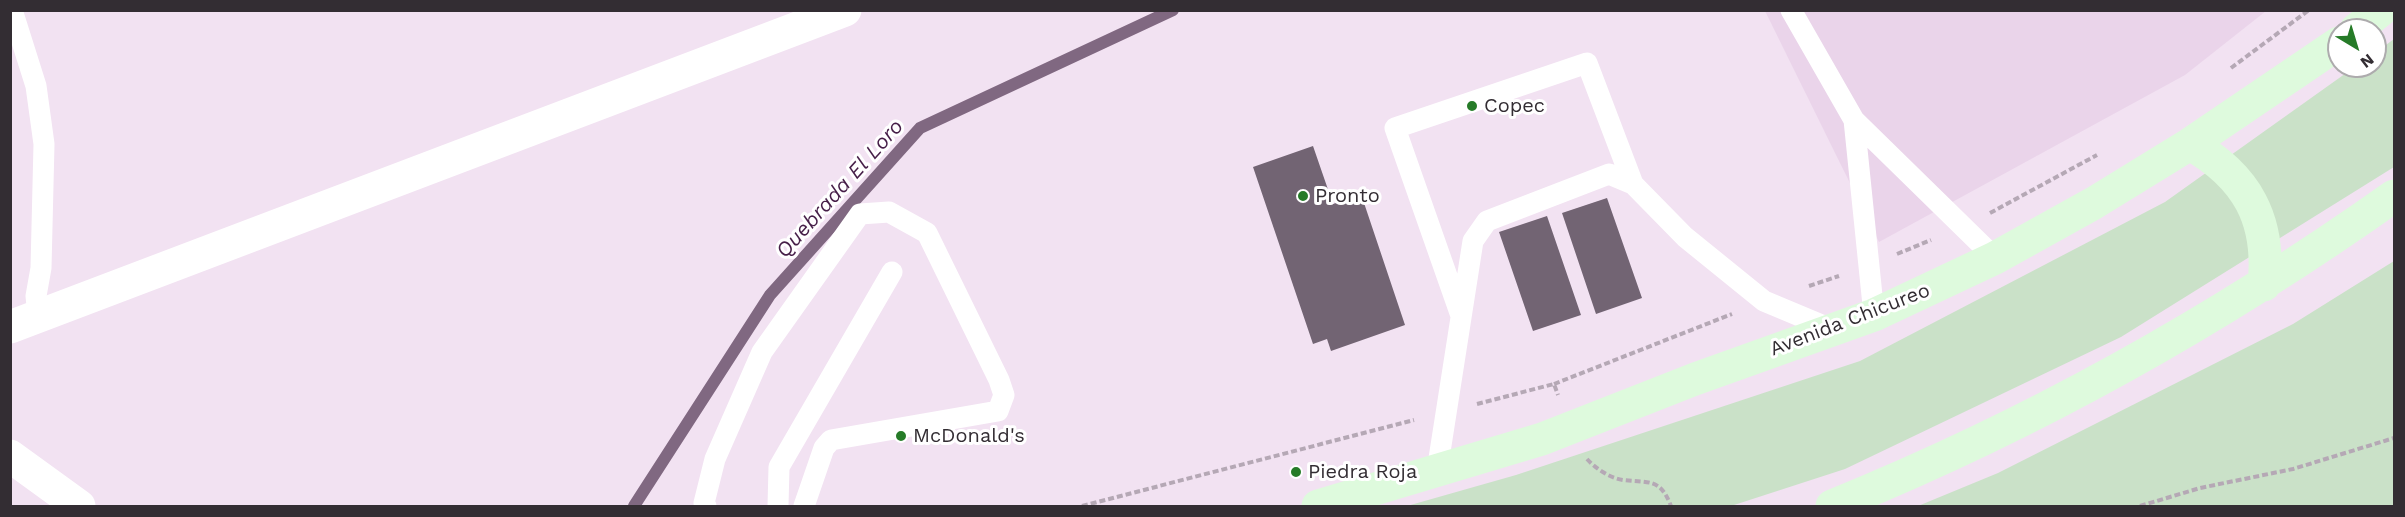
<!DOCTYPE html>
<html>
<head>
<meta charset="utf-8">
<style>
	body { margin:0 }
	#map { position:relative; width:2405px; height:517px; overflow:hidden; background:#f2e2f2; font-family:"Work Sans",sans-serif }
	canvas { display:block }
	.frame { position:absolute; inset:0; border:12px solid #332d33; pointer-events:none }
	.north { position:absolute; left:2327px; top:18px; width:60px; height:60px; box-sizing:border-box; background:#fff; border:2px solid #adabad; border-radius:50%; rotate:142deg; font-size:16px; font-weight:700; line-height:24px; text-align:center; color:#332d33 }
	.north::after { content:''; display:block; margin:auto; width:21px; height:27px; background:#267b28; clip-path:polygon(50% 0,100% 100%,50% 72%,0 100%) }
</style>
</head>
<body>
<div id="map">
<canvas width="2405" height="517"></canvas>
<div class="frame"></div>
<div class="north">N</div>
</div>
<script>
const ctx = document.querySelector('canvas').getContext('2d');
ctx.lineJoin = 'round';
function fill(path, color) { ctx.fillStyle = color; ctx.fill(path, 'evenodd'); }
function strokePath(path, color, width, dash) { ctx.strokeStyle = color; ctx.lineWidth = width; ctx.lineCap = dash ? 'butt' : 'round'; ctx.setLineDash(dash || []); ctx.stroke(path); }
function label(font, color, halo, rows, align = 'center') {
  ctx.font = font + ' "Work Sans",sans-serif'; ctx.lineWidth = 6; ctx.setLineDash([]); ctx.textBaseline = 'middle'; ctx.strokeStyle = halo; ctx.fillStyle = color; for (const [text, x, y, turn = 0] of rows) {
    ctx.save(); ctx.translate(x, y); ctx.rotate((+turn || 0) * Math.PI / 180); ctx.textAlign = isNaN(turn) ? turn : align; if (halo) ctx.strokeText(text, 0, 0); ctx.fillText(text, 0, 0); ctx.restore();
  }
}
fill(new Path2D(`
	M1765 11H2266L2185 75 1879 242Z`), '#ead4ea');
fill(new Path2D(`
	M2394 39V167L2121 337 1845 469 1731 506H1407L1516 475 1860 361 2165 202 2356 66H2375V53Z
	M2394 261V506H1918L1998 473 2293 324Z`), '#cae1c8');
strokePath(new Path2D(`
	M634 506 770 295 920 128 1173 10`), '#806881', 12);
fill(new Path2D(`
	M1313 146 1333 204 1361 194 1405 325 1331 351 1327 339 1313 344 1253 167Z
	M1607 198 1642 298 1596 314 1562 213Z
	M1547 216 1581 315 1533 331 1499 232Z`), '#726473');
strokePath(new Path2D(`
	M2231 68 2309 10
	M1990 213 2097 155
	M1897 254 1931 240
	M1809 286 1839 276
	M1554 384 1732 314
	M1477 404 1554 384 1558 395
	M1587 459C1596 469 1610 478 1623 480 1650 483 1660 478 1671 506
	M1082 506 1414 420
	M2140 506 2200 488 2293 469 2394 438`), '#b5a8b5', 4, [6, 3]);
strokePath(new Path2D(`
	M12 10 36 86 44 144 41 268 36 296 38 316
	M1791 10 1854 120 1995 258
	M1854 120 1874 315
	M1460 313 1395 128 1587 63 1633 184
	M1437 471 1473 241 1487 221 1609 174 1633 184 1685 237 1764 301 1831 329
	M706 506 704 503 715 459 762 352 860 214 889 212 927 233 999 380 1004 395 998 411 831 440 824 448 804 506
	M778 506 779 467 892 272`), '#fff', 21);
strokePath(new Path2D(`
	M10 327 845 10
	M10 456 79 506`), '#fff', 33);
strokePath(new Path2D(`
	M2356 30 2381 10
	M2190 144C2247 176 2271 220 2264 285
	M1318 506 1542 439 1695 379 1874 315 1995 258 2094 203 2190 144 2339 43
	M1832 506C2032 425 2219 320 2394 196`), '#defadd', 33);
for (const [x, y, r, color] of [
	[1472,106,6,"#267b28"],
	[1303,196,6,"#267b28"],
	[901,436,6,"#267b28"],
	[1296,472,6,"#267b28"]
]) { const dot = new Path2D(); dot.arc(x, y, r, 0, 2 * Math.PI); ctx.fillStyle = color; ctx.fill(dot); strokePath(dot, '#fff', 2); }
label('20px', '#332d33', '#fff', [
	["Copec",1484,106],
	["Pronto",1315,196],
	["McDonald's",913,436],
	["Piedra Roja",1308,472]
], 'left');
label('20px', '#332d33', '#fff', [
	["Avenida Chicureo",1850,320,-21]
]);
label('italic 21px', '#461e48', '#fff', [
	["Quebrada El Loro",840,189,-48]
]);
</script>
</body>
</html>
